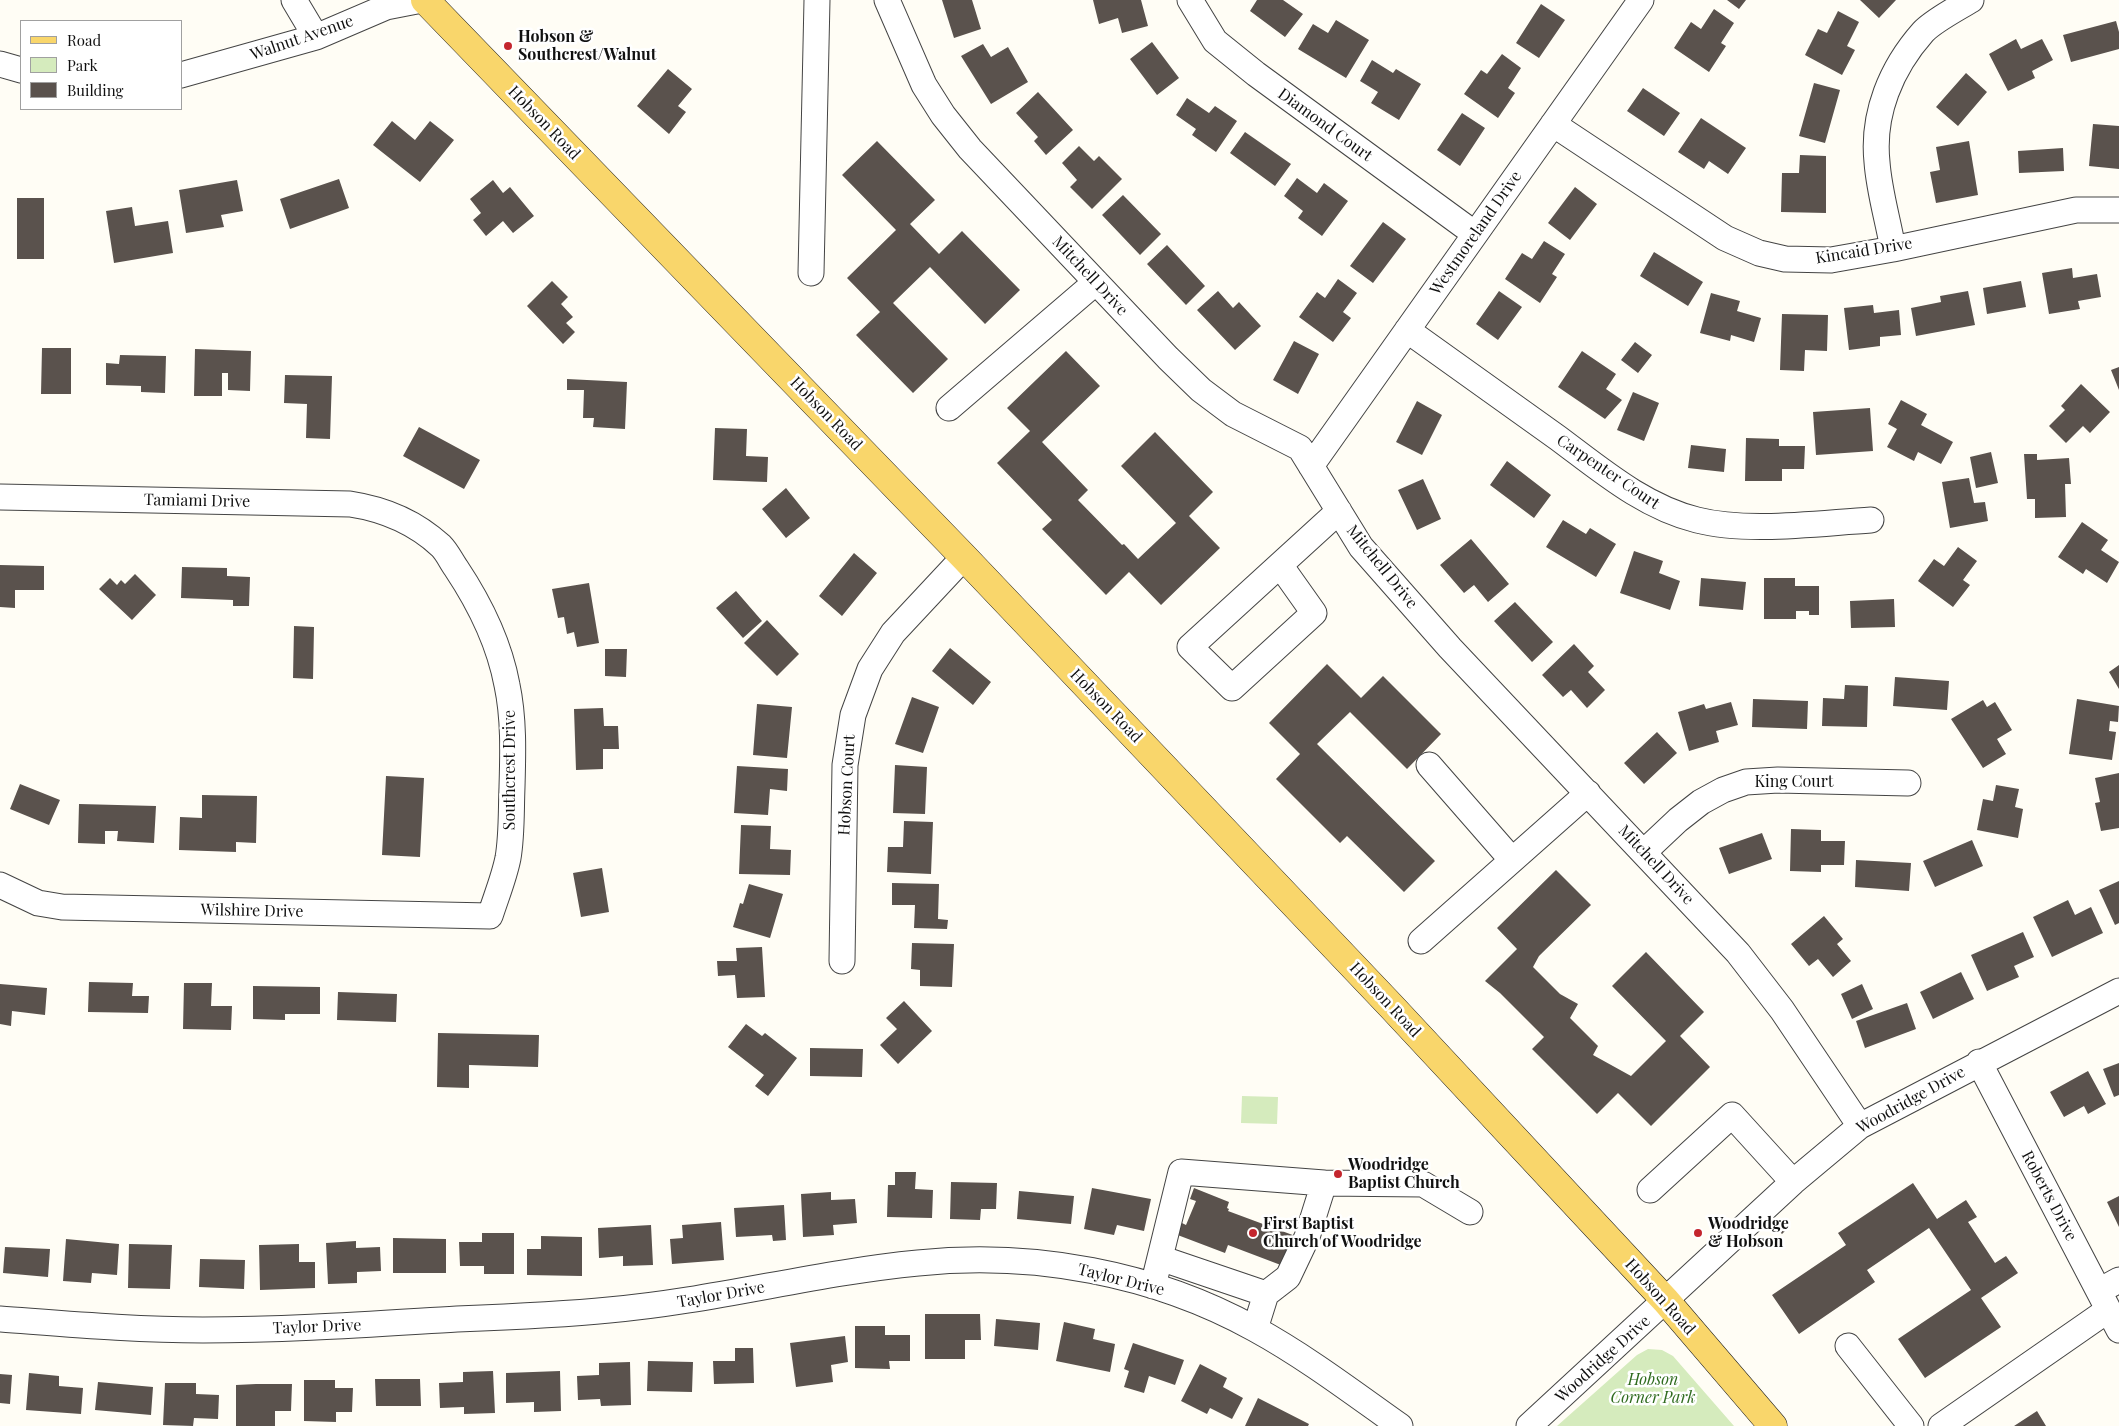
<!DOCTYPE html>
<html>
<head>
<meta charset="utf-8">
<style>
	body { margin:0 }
	#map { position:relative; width:2119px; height:1426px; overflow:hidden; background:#fffdf5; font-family:"Playfair Display",serif }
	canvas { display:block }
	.legend { position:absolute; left:20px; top:20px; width:162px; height:90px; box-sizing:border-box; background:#fff; border:1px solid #a0a0a0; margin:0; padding:6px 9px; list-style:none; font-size:15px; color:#111 }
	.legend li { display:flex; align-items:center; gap:10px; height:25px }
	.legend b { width:25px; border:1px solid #a0a0a0 }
</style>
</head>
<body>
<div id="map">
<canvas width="2119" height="1426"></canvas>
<ul class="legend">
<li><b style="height:6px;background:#f9d66b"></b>Road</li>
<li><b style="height:14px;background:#d5ebbd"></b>Park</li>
<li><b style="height:14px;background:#5a524d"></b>Building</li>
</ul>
</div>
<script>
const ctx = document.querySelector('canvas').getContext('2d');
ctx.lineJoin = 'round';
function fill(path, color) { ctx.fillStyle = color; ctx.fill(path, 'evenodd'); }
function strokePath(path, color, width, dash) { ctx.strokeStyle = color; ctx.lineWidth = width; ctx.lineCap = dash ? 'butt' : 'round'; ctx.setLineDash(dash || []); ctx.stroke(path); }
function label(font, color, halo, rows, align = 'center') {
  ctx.font = font + ' "Playfair Display",serif'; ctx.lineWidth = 5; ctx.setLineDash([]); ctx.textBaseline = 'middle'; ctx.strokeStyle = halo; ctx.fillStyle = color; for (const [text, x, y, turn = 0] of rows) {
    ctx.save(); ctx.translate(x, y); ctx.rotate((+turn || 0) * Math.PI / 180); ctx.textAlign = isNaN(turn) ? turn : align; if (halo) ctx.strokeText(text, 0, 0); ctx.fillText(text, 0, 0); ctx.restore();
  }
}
fill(new Path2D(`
	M1242 1096 1278 1097 1277 1124 1241 1123Z
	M1648 1349 1662 1350 1673 1356 1734 1426H1557L1637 1355Z`), '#d5ebbd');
fill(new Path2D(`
	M942 0H972L981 29 954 38Z
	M1093 0H1141L1148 26 1122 33 1118 18 1099 24Z
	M1257 0H1283L1303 14 1285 37 1250 11Z
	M1727 0H1746L1739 9Z
	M1860 0H1896L1879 18Z
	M1541 4 1565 20 1539 58 1516 43Z
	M1714 9 1734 23 1721 43 1726 46 1709 72 1674 48 1691 22 1701 29Z
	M1838 11 1859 22 1847 46 1855 50 1842 75 1805 55 1818 29 1827 33Z
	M1336 20 1369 40 1346 78 1298 49 1313 24 1328 33Z
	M2116 21 2119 32V49L2071 62 2063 35Z
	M2016 39 2021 49 2042 39 2053 60 2032 71 2035 78 2008 91 1989 54Z
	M1152 42 1179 78 1157 95 1130 59Z
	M983 44 991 57 1008 47 1028 82 991 104 961 56Z
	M1502 54 1521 68 1508 88 1515 93 1498 118 1464 94 1481 70 1487 74Z
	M1372 60 1393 73 1396 69 1421 84 1399 120 1371 103 1378 92 1360 81Z
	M668 69 692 89 678 106 686 112 669 134 637 106Z
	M1966 73 1987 92 1958 126 1936 107Z
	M1814 83 1840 90 1825 143 1799 136Z
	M1643 88 1680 113 1664 136 1627 111Z
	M1038 92 1073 130 1046 155 1034 141 1038 137 1016 113Z
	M1187 98 1209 113 1215 106 1237 121 1216 152 1192 135 1196 129 1176 115Z
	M1462 113 1485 128 1460 166 1437 150Z
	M1701 118 1746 148 1728 174 1709 161 1704 169 1678 152Z
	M392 121 415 140 430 121 454 140 420 182 373 145Z
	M2093 124 2119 126V169L2089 166Z
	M1245 132 1291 164 1275 186 1230 153Z
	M877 141 935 200 910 224 939 254 962 231 1020 290 985 324 930 267 893 303 948 359 913 393 856 335 880 312 847 278 896 230 842 175Z
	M1969 141 1978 195 1936 203 1930 172 1940 170 1936 147Z
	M1079 146 1094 161 1099 156 1122 179 1092 209 1070 187 1077 180 1062 163Z
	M2063 148 2064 171 2019 173 2018 151Z
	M1800 155 1826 156V213L1781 212 1782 173H1799Z
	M1297 178 1317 193 1324 183 1348 201 1322 236 1298 218 1303 211 1284 196Z
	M339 179 349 208 290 229 280 199Z
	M237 180 243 211 221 215 224 227 186 233 179 190Z
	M493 180 503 193 510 187 534 216 513 233 503 221 486 236 473 220 481 213 470 199Z
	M1575 187 1597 204 1570 240 1548 223Z
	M1123 195 1161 234 1140 255 1102 215Z
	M17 198H44V259H17Z
	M132 207 135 226 168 221 173 253 114 263 106 211Z
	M1383 222 1406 239 1373 283 1350 266Z
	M1544 241 1565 254 1552 274 1557 277 1540 303 1505 279 1522 253 1532 259Z
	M1167 245 1205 286 1186 305 1147 264Z
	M1654 252 1703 282 1688 306 1640 276Z
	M2072 268 2073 278 2097 274 2101 297 2078 301 2080 309 2049 314 2042 273Z
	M1338 279 1357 293 1343 312 1351 318 1333 342 1299 317 1317 292 1325 298Z
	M552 281 568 297 561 304 573 317 566 323 575 332 563 344 527 306Z
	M2021 281 2026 307 1987 314 1983 288Z
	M1218 291 1233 308 1239 302 1261 326 1235 350 1197 310Z
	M1499 291 1522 307 1498 340 1476 324Z
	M1968 291 1975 325 1916 336 1911 308 1941 302 1940 296Z
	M1711 293 1740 301 1737 311 1761 318 1754 342 1731 335 1730 341 1700 333Z
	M1873 305 1874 313 1899 310 1901 335 1880 337V346L1849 350 1844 308Z
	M1782 314 1828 315 1827 351 1805 350 1804 371 1780 370Z
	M1294 341 1319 354 1298 394 1273 380Z
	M1635 342 1652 355 1638 373 1621 360Z
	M42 348H71V394H41Z
	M195 349 251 351 250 391 228 390V373H222V396H194Z
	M1066 351 1100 386 1042 442 1088 490 1078 500 1122 545 1124 544 1138 559 1176 523 1121 466 1155 432 1213 492 1189 516 1220 548 1161 605 1129 572 1106 595 1042 529 1052 520 997 463 1030 431 1007 408Z
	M1582 351 1616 374 1606 389 1622 400 1605 419 1558 387Z
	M120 355 166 356 165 393 141 392V386L106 385V363L119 364Z
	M2119 367V390L2111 370Z
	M285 375 332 376 330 439 306 438 307 404 284 403Z
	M567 379 627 382 625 429 593 427 594 418H583L584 390H567Z
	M2081 384 2110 412 2090 433 2083 426 2066 443 2049 426 2065 410 2061 406Z
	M1633 392 1659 403 1644 441 1617 430Z
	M1901 400 1927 414 1921 425 1953 442 1941 464 1918 452 1914 461 1887 447 1897 429 1888 424Z
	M1417 401 1442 415 1422 455 1396 442Z
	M1870 408 1873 451 1816 455 1813 412Z
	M419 427 480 460 464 489 403 456Z
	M715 428 747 429 746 456 768 457 767 482 713 480Z
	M1746 438 1779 439V446H1805L1804 469H1782V481H1745Z
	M1691 445 1726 449 1724 472 1688 468Z
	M1991 452 1998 483 1976 488 1970 457Z
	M2024 454H2037V460L2069 458 2071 484H2065L2066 517 2035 518V499H2027Z
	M1507 461 1551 495 1534 518 1490 485Z
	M1969 478 1974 503 1985 502 1988 521 1950 528 1942 482Z
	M1423 479 1441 519 1417 530 1398 490Z
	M786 488 810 518 786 538 762 509Z
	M1563 520 1586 534 1590 528 1616 544 1596 577 1546 547Z
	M2082 522 2108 540 2101 550 2119 562 2107 583 2086 569 2083 574 2058 557Z
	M1471 539 1509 584 1488 602 1474 585 1464 593 1440 565Z
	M1958 547 1977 561 1963 580 1970 585 1953 607 1918 581 1934 559 1944 566Z
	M1634 551 1663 561 1659 573 1680 581 1670 610 1620 593Z
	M854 553 877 573 842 616 819 596Z
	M0 565 44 566V590H15V608L0 607Z
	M182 567 227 568V576L250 577 249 606H233V600L181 598Z
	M135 574 156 595 132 620 99 589 110 578 117 585 121 580 125 584Z
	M1701 578 1746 582 1743 610 1699 606Z
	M1764 578H1795V586H1819V615H1809V611H1796V619H1764Z
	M589 583 599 643 577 647 574 632 567 634 564 617 558 618 552 589Z
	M736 591 762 621 743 638 716 608Z
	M1894 599 1895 627 1851 628 1850 601Z
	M1515 602 1553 642 1532 662 1494 621Z
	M767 620 799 654 777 676 744 643Z
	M294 626 314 627 313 679 293 678Z
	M1574 644 1594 666 1588 672 1605 690 1587 708 1571 690 1563 697 1542 675Z
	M950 648 991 682 973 705 932 671Z
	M605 649H627L626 677 605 676Z
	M1327 664 1361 698 1383 676 1441 734 1407 769 1350 712 1317 744 1435 861 1404 892 1347 836 1340 843 1276 779 1300 754 1269 723Z
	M2119 665V689L2109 672Z
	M1895 677 1949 681 1947 710 1893 706Z
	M1845 685 1868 686 1867 727 1822 726 1823 698 1844 699Z
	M912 697 939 707 923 753 895 744Z
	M1753 699 1808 701 1807 729 1752 727Z
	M2077 699 2119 706 2118 722 2110 721 2109 731 2116 732 2112 760 2069 754Z
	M1983 700 1987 707 1995 702 2012 730 1997 739 2006 754 1983 768 1951 719Z
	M1731 702 1738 725 1716 731 1719 742 1689 751 1678 712 1704 704 1706 709Z
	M757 704 792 707 787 758 753 755Z
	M603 708 604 726H618L619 749H603V769L576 770 574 709Z
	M1657 732 1677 753 1644 784 1624 763Z
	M895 765 927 767 925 814 893 813Z
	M737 766 788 769 787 791 770 789 768 815 734 813Z
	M2119 773V828L2101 831 2095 803 2100 802 2095 778Z
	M386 776 424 778 420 857 382 855Z
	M20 784 60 800 49 825 10 809Z
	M1996 785 2019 789 2015 807 2023 809 2018 838 1977 830 1983 799 1993 801Z
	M202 795 257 796 256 843 236 842V852L179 850 180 817 202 818Z
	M79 804 156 806 154 843 117 841 118 831H105V844L78 843Z
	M904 821 933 822 931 874 887 872 888 847H903Z
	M741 825 771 826 770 849 791 850 790 875 739 874Z
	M1791 829 1821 830V841H1845L1844 865H1821V872L1790 871Z
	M1762 833 1772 859 1729 874 1719 848Z
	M1972 840 1983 866 1935 887 1923 861Z
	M1856 860 1911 863 1909 891 1855 887Z
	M602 868 609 912 581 917 573 873Z
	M1556 870 1591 905 1539 956 1533 967 1560 994 1578 1004 1570 1018 1598 1046 1593 1055 1631 1076 1666 1041 1612 986 1646 952 1704 1012 1680 1036 1710 1067 1651 1126 1618 1093 1597 1114 1532 1049 1544 1037 1500 993 1485 981 1517 949 1497 928Z
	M2119 881V923L2115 925 2099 890Z
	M892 883 939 884 938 919 948 920 947 929 914 928 915 905H892Z
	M749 884 783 894 770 938 733 927 740 903 743 904Z
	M2068 900 2075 915 2091 907 2103 933 2052 957 2033 917Z
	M1824 916 1843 939 1837 944 1851 961 1833 977 1818 959 1809 966 1791 944Z
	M2023 932 2034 957 2014 966 2019 977 1987 991 1971 955Z
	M912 943 954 944 952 987 920 986V970L911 969Z
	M762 947 765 997 737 998 735 975 718 976 717 961H737L736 948Z
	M1961 972 1974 999 1933 1019 1920 992Z
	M89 982 133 983 132 996H149L148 1013 88 1012Z
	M184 983H212L211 1006H232L231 1030 183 1029Z
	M0 984 47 988 45 1015 12 1011 11 1026 0 1024Z
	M1862 984 1873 1009 1852 1019 1841 994Z
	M253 986 320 987V1014H285V1020L253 1019Z
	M338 992 397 994 396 1022 337 1020Z
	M904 1001 932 1031 898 1064 880 1045 897 1029 886 1018Z
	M1907 1003 1916 1029 1865 1048 1856 1021Z
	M746 1024 762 1036 765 1033 797 1058 768 1096 755 1086 764 1075 728 1047Z
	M438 1033 539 1035 538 1067 469 1065V1088L437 1087Z
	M810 1048 863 1049 862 1077 810 1076Z
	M2119 1063V1095L2114 1097 2103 1069Z
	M2088 1071 2106 1104 2088 1114 2084 1106 2064 1117 2050 1092Z
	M895 1172H916L915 1189 933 1190 932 1218 887 1217 888 1185H895Z
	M951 1182 997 1183 996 1209H981L980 1220 950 1219Z
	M1913 1183 1937 1219 1966 1200 1977 1217 1968 1222 1995 1263 2006 1256 2018 1273 1981 1298 2001 1327 1925 1378 1898 1339 1971 1290 1929 1228 1867 1270 1875 1282 1799 1334 1772 1295 1846 1245 1838 1233Z
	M1092 1188 1151 1199 1144 1231 1117 1225 1114 1235 1084 1229Z
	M1194 1188 1229 1202 1227 1208 1229 1209 1228 1211 1298 1237 1286 1267 1228 1245 1225 1253 1175 1234 1180 1222 1186 1225 1196 1201 1190 1199Z
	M1019 1191 1074 1196 1071 1224 1017 1219Z
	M831 1192V1200L855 1199 857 1223 833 1225 834 1235 803 1237 801 1194Z
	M2119 1196V1227L2107 1202Z
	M784 1205 786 1240 773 1241 772 1235 736 1237 734 1208Z
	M721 1222 724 1260 672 1264 670 1239 683 1238 682 1225Z
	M1787 1222 1790 1226 1782 1234 1778 1230Z
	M651 1225 653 1265 623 1266V1256L599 1258 598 1228Z
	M482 1233H514V1274H484V1266H460L459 1242H482Z
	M541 1236 582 1237V1276L527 1275V1249H541Z
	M393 1238 446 1239V1273H393Z
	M66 1239 119 1244 117 1275 92 1273 91 1283 63 1281Z
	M356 1241V1248L380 1247 381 1271 357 1272V1283L328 1284 326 1243Z
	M129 1244 172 1245 170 1289 128 1288Z
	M299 1244V1262H315V1288L260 1290 259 1245Z
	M5 1247 50 1249 48 1277 3 1273Z
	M200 1259 245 1260 244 1289 199 1287Z
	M925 1314H980L981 1340H965V1359H925Z
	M996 1319 1040 1323 1038 1350 994 1346Z
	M1064 1322 1095 1329 1093 1339 1115 1344 1110 1372 1056 1361Z
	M855 1326H885V1335H910V1361H889L890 1369 855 1368Z
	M845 1336 848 1362 831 1365 833 1382 796 1387 790 1343Z
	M1133 1343 1184 1360 1175 1385 1149 1376 1144 1393 1124 1387 1129 1371 1124 1369Z
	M735 1348H753L754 1383 714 1384 713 1361H735Z
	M648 1361 693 1362 692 1392 647 1391Z
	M630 1362 631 1405 601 1406 600 1399 578 1400 577 1376 599 1375V1363Z
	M1200 1364 1227 1378 1223 1387 1243 1398 1232 1419 1210 1408 1207 1414 1181 1401Z
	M493 1371 495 1413 464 1414V1407L440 1408 439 1383 463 1382V1372Z
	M560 1371 561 1411 534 1412V1402L506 1403V1373Z
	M29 1373 59 1376V1386L83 1388 81 1414 26 1410Z
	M0 1374 12 1375 10 1404 0 1403Z
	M375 1379H420L421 1406H376Z
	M304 1380H335V1388H353L352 1412H336V1422L304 1421Z
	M98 1382 153 1387 151 1415 95 1410Z
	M165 1383H196V1394L219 1395 218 1419 194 1418 193 1426 163 1425Z
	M256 1384H292L291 1411H275V1426H236V1385Z
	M1258 1398 1309 1424 1308 1426H1245Z
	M2037 1411 2046 1426H2014Z`), '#5a524d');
const minor = new Path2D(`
	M294 0 316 37
	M887 0 924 85 943 115 970 149 1168 358 1201 390 1233 414 1300 448 1361 547 1450 648 1738 953 1782 1010 1860 1126
	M1190 0 1215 41 1256 74 1475 234
	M0 64 21 70
	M181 75 316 37 386 7 422 0
	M1553 124 1725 238 1759 253 1785 259 1831 260 1893 249 2076 210H2119
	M1893 249C1888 220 1879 191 1877 162 1872 114 1891 68 1923 32 1933 21 1958 8 1971 0
	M811 273 817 0
	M1407 330C1457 366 1508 402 1558 438 1601 470 1644 507 1697 520 1748 533 1819 523 1871 520
	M949 408 1096 282
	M1311 466 1641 0
	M0 497 350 504C383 509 415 522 441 546 447 552 451 561 456 568 480 604 499 642 507 685 514 718 513 753 512 787 511 811 512 835 508 858 504 878 496 897 490 916L62 907 38 903 0 885
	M1280 565 1314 613 1232 688 1190 647 1339 511
	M1429 765 1512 860
	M1644 852 1678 820 1701 802 1723 790 1746 782 1778 780 1908 783
	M1421 941 1588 793
	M842 961 845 765 853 715 870 669 893 633 964 557
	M1979 1062 2119 1330
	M1324 1183 1423 1184 1470 1212
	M1650 1190 1732 1115 1793 1182
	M1160 1258 1266 1294
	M1153 1286 1181 1172 1324 1183 1307 1237 1288 1277 1266 1294 1255 1329
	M2099 1291 2119 1280
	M0 1319C68 1324 135 1330 203 1330 288 1330 372 1324 457 1319 508 1317 559 1315 609 1310 713 1301 814 1273 918 1263 1033 1251 1154 1273 1255 1329 1306 1357 1352 1392 1400 1426
	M1848 1346 1911 1426
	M1529 1426 1793 1182 1860 1126 2119 991
	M1941 1426 2108 1310`);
const major = new Path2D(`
	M425 0 964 557 1391 1006 1666 1301 1773 1426`);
strokePath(minor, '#444', 27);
strokePath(major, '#222', 29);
strokePath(minor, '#fff', 25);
strokePath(major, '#f9d66b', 28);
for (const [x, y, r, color] of [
	[508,46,5,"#c4262e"],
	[1338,1174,5,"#c4262e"],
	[1253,1233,5,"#c4262e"],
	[1698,1233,5,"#c4262e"]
]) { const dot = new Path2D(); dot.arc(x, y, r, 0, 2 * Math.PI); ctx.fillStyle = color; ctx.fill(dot); strokePath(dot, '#fff', 2); }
label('bold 16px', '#111', '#fff', [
	["Hobson &",518,37],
	["Southcrest/Walnut",518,55],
	["Woodridge",1348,1165],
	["Baptist Church",1348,1183],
	["First Baptist",1263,1224],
	["Church of Woodridge",1263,1242],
	["Woodridge",1708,1224],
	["& Hobson",1708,1242]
], 'left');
label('16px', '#111', '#fff', [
	["Walnut Avenue",302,38,-19],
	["Hobson Road",544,123,46],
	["Diamond Court",1325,125,36],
	["Westmoreland Drive",1476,233,-55],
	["Kincaid Drive",1864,251,-9],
	["Mitchell Drive",1090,276,47],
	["Hobson Road",826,414,46],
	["Carpenter Court",1608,472,34],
	["Tamiami Drive",197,501,1],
	["Mitchell Drive",1382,567,51],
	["Hobson Road",1106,706,46],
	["Southcrest Drive",510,770,-90],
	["King Court",1794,782],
	["Hobson Court",847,785,-87],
	["Mitchell Drive",1656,865,47],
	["Wilshire Drive",252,911,1],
	["Hobson Road",1385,1000,47],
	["Woodridge Drive",1911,1100,-29],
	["Roberts Drive",2049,1196,62],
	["Taylor Drive",1121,1280,14],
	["Taylor Drive",721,1295,-10],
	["Hobson Road",1660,1297,48],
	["Taylor Drive",317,1327,-2],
	["Woodridge Drive",1603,1359,-42]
]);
label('italic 16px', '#2f6b1f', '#fff', [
	["Hobson",1653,1380],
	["Corner Park",1653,1398]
]);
</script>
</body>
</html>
